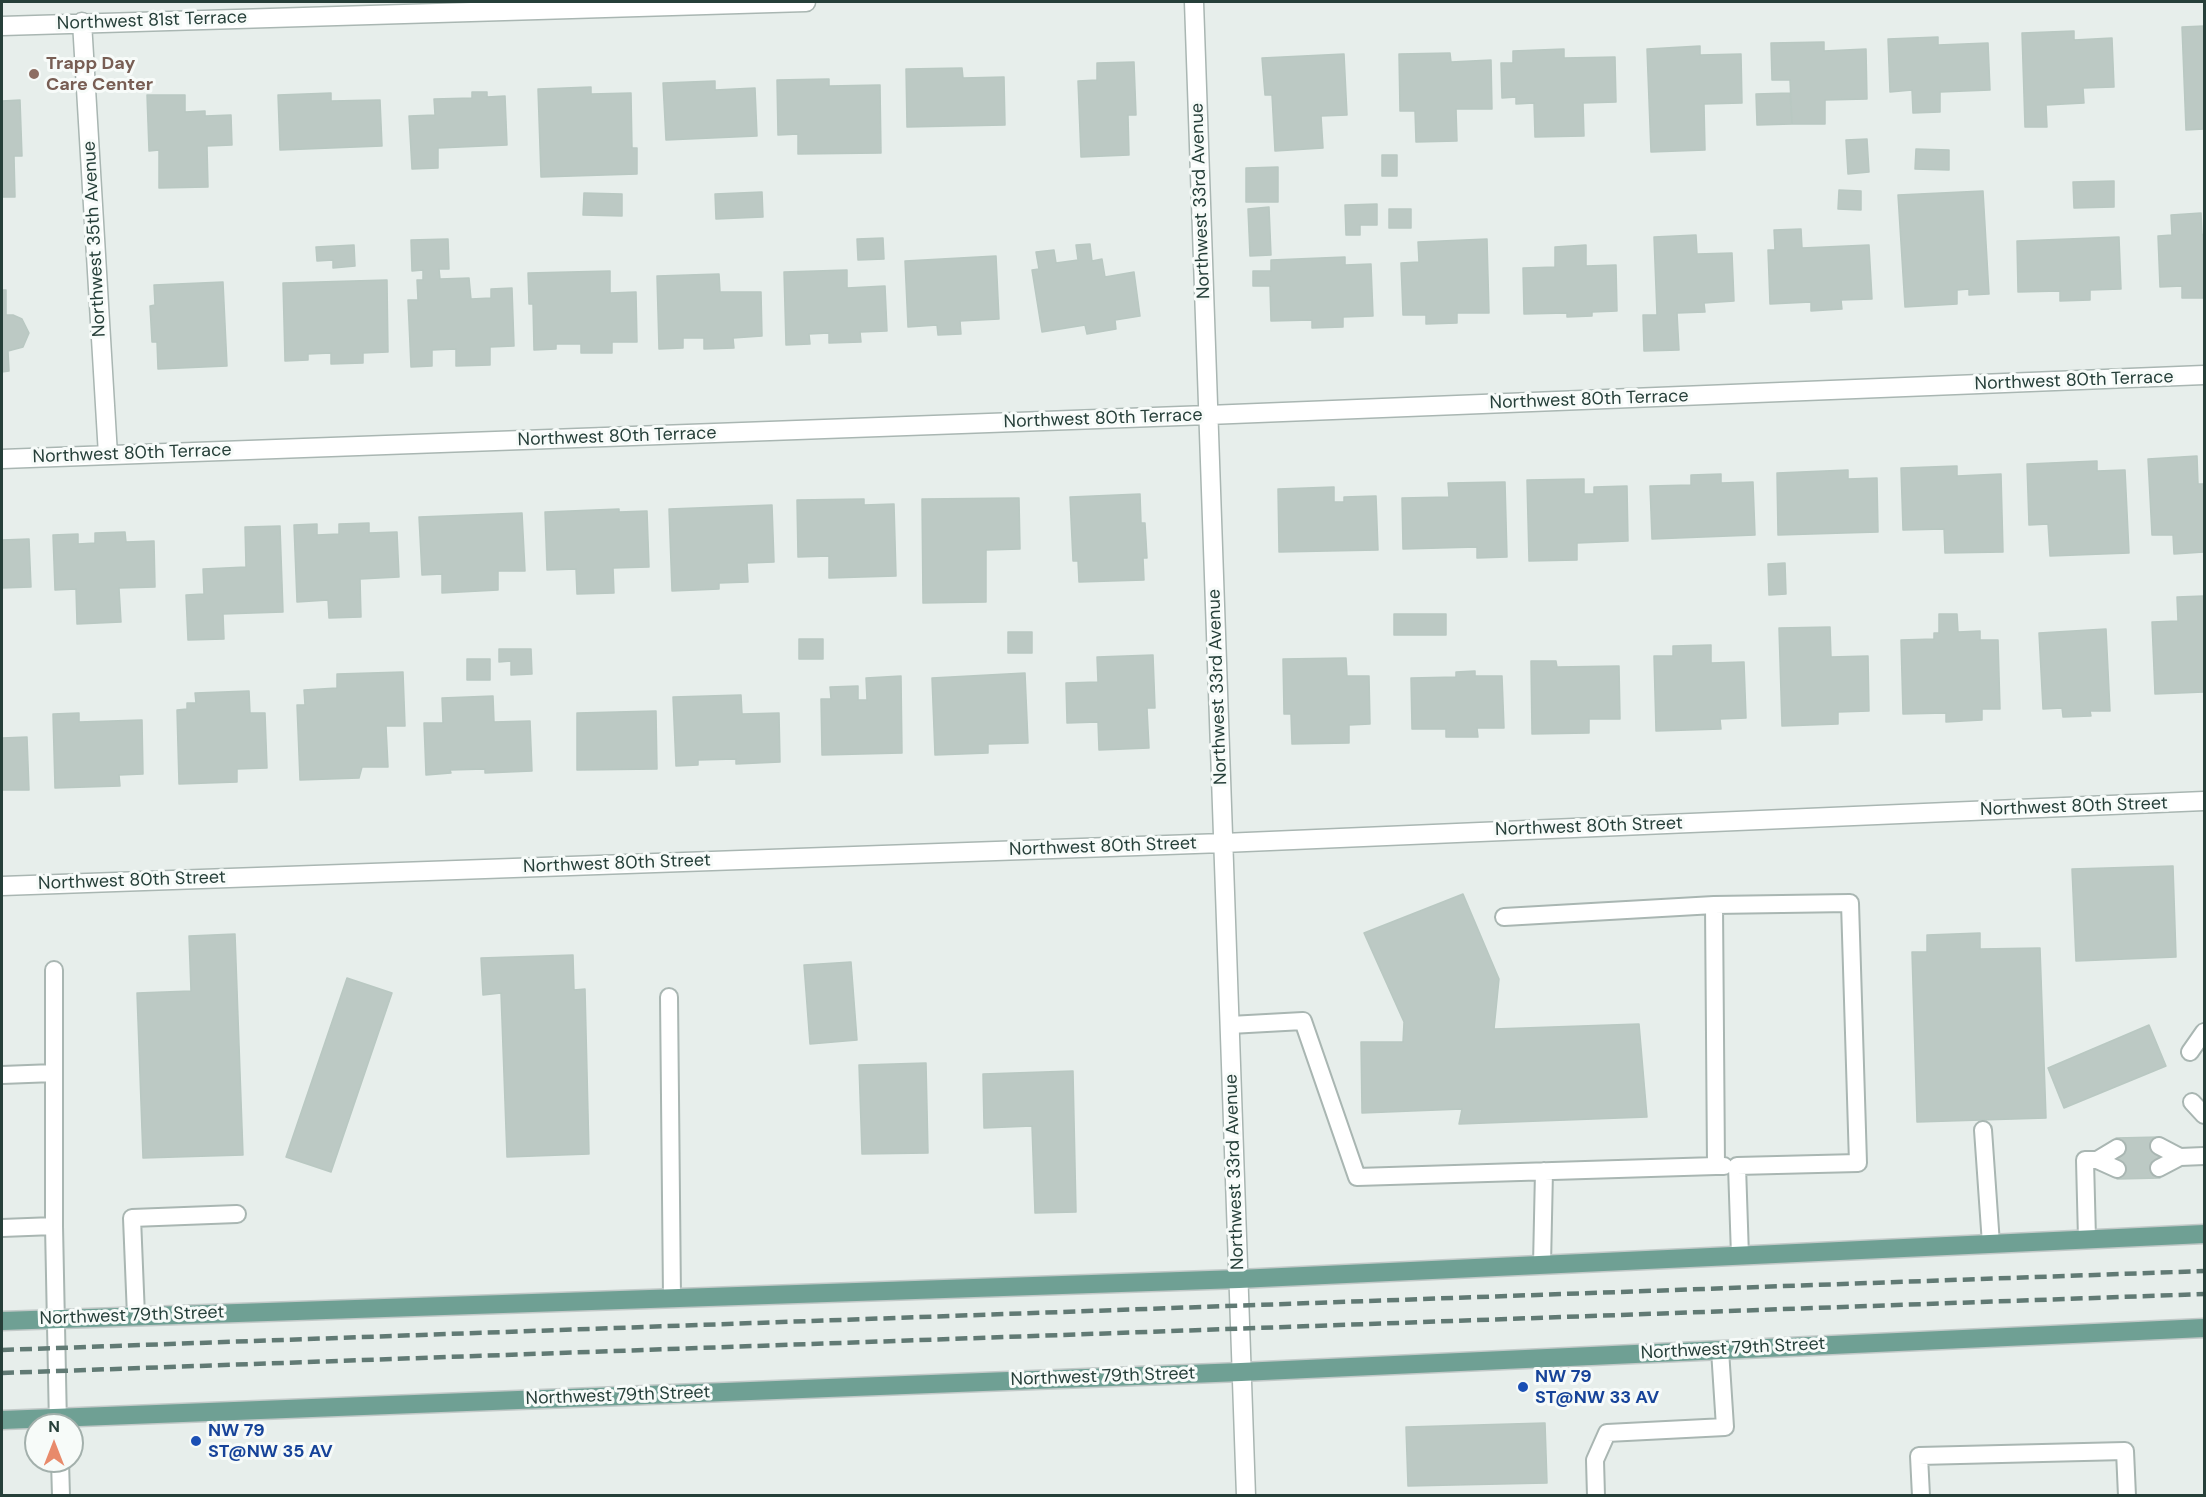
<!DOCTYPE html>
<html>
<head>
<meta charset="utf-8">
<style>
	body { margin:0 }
	#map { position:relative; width:2206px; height:1497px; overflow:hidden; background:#e7eeeb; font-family:"DM Sans",sans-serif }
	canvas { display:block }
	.frame { position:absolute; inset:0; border:3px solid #263f39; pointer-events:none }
	.north { position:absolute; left:24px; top:1413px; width:60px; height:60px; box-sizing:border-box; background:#f7fbf9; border:2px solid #a3b0ac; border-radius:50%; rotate:0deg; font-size:16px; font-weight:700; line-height:24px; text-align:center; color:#263f39 }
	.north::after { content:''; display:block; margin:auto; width:21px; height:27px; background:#e88a6b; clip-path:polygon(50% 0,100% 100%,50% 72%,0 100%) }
</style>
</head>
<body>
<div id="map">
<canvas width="2206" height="1497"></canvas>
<div class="frame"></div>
<div class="north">N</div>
</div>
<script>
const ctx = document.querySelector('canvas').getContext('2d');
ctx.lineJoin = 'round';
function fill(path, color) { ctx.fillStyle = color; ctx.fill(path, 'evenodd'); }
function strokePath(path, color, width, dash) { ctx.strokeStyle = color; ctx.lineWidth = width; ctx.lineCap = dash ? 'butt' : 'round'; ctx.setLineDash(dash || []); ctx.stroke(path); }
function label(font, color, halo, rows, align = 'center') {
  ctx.font = font + ' "DM Sans",sans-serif'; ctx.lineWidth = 6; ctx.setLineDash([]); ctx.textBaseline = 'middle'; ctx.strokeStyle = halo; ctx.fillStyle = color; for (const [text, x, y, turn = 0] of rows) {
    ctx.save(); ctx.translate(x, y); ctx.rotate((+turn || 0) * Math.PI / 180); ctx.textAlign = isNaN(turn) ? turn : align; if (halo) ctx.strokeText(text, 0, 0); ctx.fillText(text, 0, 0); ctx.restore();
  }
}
const building = new Path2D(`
	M2204 26V129L2186 130 2182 27Z
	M2074 31V40L2112 38 2114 87 2083 88 2084 103 2046 105 2047 127H2025L2022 33Z
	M1938 37V45L1988 43 1990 90 1940 92V112L1913 113 1912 90 1890 92 1888 39Z
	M1824 42V51L1866 49 1867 99 1825 100V124H1792L1790 80H1772L1771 43Z
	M1700 46V55L1741 54 1742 103 1704 104 1705 150 1651 152 1647 49Z
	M1564 49V58L1615 57 1616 102 1583 103 1584 136 1535 137 1534 103 1516 104V97L1502 98 1501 63H1513V51Z
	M1450 53 1451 62 1491 60 1492 109H1456L1457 141 1416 142 1415 111H1400L1399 54Z
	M1344 54 1347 115 1321 116 1323 148 1275 151 1272 95H1265L1262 58Z
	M1134 62 1136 115H1128L1129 155 1081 157 1078 81 1097 80V63Z
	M962 68 963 78 1004 77 1005 125 907 127 906 69Z
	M829 79V86L880 85 881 153 798 154V134L778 135 777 80Z
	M715 81V90L755 88 757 136 666 140 663 83Z
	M591 87V94L631 93 632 148H637V174L541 177 538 89Z
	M472 92H487V97L505 96 507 145 438 148V168L412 169 409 116 435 115 434 99 472 98Z
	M331 93V101L380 100 382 146 280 150 278 95Z
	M1790 93 1792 124 1757 125 1756 94Z
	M147 95H185V112L205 111V116L231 115 232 145 207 146 208 187 159 188V150L149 151Z
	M20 100 22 156H14L15 197H2V101Z
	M1867 139 1869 172 1848 174 1846 140Z
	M1916 149 1949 150V170L1915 169Z
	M1382 155H1397V176H1382Z
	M1278 167V202H1246V168Z
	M2114 181V207L2074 208 2073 182Z
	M1839 190 1861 191V210L1838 209Z
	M1983 191 1989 294 1969 295V289L1957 290V304L1905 307 1898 195Z
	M762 192 763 217 716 219 715 194Z
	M584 193 622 194V216L583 215Z
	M1377 204V225H1360V235H1346L1345 205Z
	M1269 207 1271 255 1250 256 1248 209Z
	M1389 209H1411V228H1389Z
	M2201 213 2202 235 2204 234V298H2182V286L2160 287 2158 236 2172 235 2171 215Z
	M1801 229 1802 248 1869 245 1872 299 1841 300 1842 309 1811 311V302L1770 304 1768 250H1775L1774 230Z
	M1696 235 1697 254 1732 253 1734 301 1704 303 1705 312 1677 313 1679 350 1644 351 1643 315H1657L1654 237Z
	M2119 237 2121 289 2090 290V300L2060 301V291L2018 292 2017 241Z
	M883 238 884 259 858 260 857 239Z
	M448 239 449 269H439L440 279 469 278 471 299 491 298V289L512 288 514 346 490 347V365L456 366V349L432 350V366L411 367 408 300H418L417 280H423V270L412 271 411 240Z
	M1487 239 1489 313H1457V323L1426 324V315H1403L1401 263 1419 262 1418 242Z
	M1090 244 1092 261 1102 259 1105 277 1134 272 1140 316 1115 320 1116 329 1087 334 1085 325 1042 332 1032 270 1039 269 1036 252 1054 250 1056 263 1078 260 1076 245Z
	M354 245 355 266 333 268V260L317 261 316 247Z
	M1586 245V266L1616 265 1617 311 1592 312V316L1567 317V313L1524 314 1523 268 1555 267V247Z
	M996 256 999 319 960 321 961 334 938 335 937 325 908 327 905 261Z
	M1345 257V265L1371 264 1373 316 1343 317V327L1312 328V320L1271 321 1270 286H1253V271H1271V260Z
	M847 270V288L885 286 887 331 860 332 861 342 829 343V333L809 334 810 344 786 345 784 272Z
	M610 271V293L636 292 637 342H612V353H581V344H556V349L534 350 533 304H529L528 273Z
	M719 274 720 292H761L762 336 733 338 734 348 704 349V338H683V348L659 349 657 276Z
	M387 280 388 352 363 353V363L331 364V353L308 354V360L285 361 283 283Z
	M223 282 227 366 158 369 157 342H152L150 306 155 305 154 285Z
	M2 290H6V315H13L22 319 29 333 23 347 8 351 9 371 2 372Z
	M2197 456 2198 484H2204V552L2174 554 2173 535H2152L2148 459Z
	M2097 461V471L2125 470 2129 553 2050 556 2048 524 2029 525 2027 464Z
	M1957 466V476L2001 474 2003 552 1945 553 1944 529 1903 530 1901 468Z
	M1848 470V479L1877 478 1878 532 1778 535 1777 473Z
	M1721 474V483L1753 482 1755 535 1652 539 1650 486 1691 485V475Z
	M1584 479V494H1594V487L1627 486 1628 541 1577 543V560L1529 561 1527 480Z
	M1505 482 1507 557 1477 558V547L1403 549 1402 498 1449 497 1448 483Z
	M1334 487V502H1344V497L1376 496 1378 550 1279 552 1278 489Z
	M1140 494 1141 523H1145L1146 540 1147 558H1143L1144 580 1079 582 1078 561H1073L1070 497Z
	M1019 498 1020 549 986 550V602L923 603 922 499Z
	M864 499V505L894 504 896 576 829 578V556L798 557 797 500Z
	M772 505 774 562 747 563 748 582 719 583V589L672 591 669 509Z
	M619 509V512L647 511 649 567 613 568 614 593 577 594 576 569 547 570 545 512Z
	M522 513 525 571H498V590L442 593V574L422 575 419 517Z
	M369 523V533L397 532 399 577 360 579 361 617 329 618 328 600 297 602 294 525 317 524V535L339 534V524Z
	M280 526 283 612 223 614 224 639 188 640 186 595 204 594 203 569 246 567 245 527Z
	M125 532 126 542 154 541 155 587 119 588 121 622 77 624 76 589 55 590 53 535 78 534V544L95 543V533Z
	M29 539 31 587 2 588V540Z
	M1785 563 1786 594 1769 595 1768 564Z
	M2204 596V692L2155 694 2152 622 2178 621 2177 597Z
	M1394 614H1446V635H1394Z
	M1939 614H1957L1958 632 1980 631V640H1998L2000 709H1982V720L1946 722V713L1903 714 1901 640 1934 639V633H1939Z
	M1830 627 1831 657 1868 656 1869 711 1838 712V724L1782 726 1779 628Z
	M2106 629 2110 711H2090L2091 716 2063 717 2062 708 2043 709 2039 633Z
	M1008 632H1032V653H1008Z
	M799 639H823V659H799Z
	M1711 645V663L1744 662 1746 718 1720 719 1721 729 1656 731 1654 656H1673V646Z
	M499 649H531L532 674 511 675V661L499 662Z
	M1153 655 1155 708H1147L1149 748 1099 750 1098 722 1067 723 1066 683 1098 682 1097 657Z
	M1346 658 1347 676H1369L1370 724 1349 725V743L1292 744 1291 714H1284L1283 659Z
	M467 659H490V680H467Z
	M1531 661H1556L1557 667 1619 666 1620 719H1589V733L1532 734Z
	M1475 671V676H1502L1504 728H1477L1478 737H1446V729H1412L1411 678 1456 677V672Z
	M403 672 405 726H386L388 767H362L359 778 300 780 297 705H305L304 690 337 688V674Z
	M1025 673 1028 743 988 744V753L935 755 932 678Z
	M901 676 902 753 822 755 821 699H831L830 687 858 686V700H867L866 678Z
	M249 691 250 713H265L267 768 237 769V782L179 784 177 710 187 709V703H196L195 693Z
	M741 695 742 714 779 713 780 762 736 764V759L698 760V765L676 766 673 697Z
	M493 696 494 722 530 721 532 771 485 773V769L450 770 451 773 426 775 424 723H443L442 698Z
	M656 711 657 769 577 770V713Z
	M79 713V722L142 720 143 774 119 775 120 786 55 788 53 714Z
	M27 737 29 790H2V738Z
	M2173 866 2176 957 2076 961 2072 869Z
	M1463 894 1499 979 1494 1029 1639 1024 1647 1117 1459 1124 1462 1109 1362 1113 1361 1042H1403L1404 1022 1364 933Z
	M1980 933V949L2040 948 2046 1118 1917 1122 1912 952H1927V935Z
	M235 934 243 1155 143 1158 137 993 191 991 189 936Z
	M573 955 574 990 585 989 589 1154 507 1157 501 993 483 995 481 958Z
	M851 962 857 1040 810 1044 804 965Z
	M347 978 392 993 331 1172 286 1157Z
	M2149 1025 2166 1066 2064 1108 2048 1068Z
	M926 1063 928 1153 862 1154 859 1065Z
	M1073 1071 1076 1212 1035 1213 1032 1126 984 1128 983 1074Z
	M2159 1137 2160 1178 2117 1179 2116 1138Z
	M1545 1423 1547 1483 1408 1486 1406 1427Z`);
fill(building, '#bcc9c4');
strokePath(building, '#b9c8c2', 1.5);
const lane = new Path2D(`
	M1714 905 1716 1166H1724
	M1504 917 1714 905 1850 903 1858 1163 1737 1166 1740 1256
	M54 970V1226
	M669 997 672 1298
	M1230 1025 1303 1021 1357 1177 1716 1166
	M2190 1052 2204 1032
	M2 1075 54 1073
	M2192 1102 2204 1115
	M1983 1130 1991 1244
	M2159 1146 2180 1157 2159 1168
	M2180 1157 2204 1156
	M2097 1160 2117 1169
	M2 1228 54 1226 58 1425
	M2087 1239 2085 1160H2097L2117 1148
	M1542 1265 1544 1171
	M136 1316 132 1218 237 1214
	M60 1461 61 1496
	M1596 1496 1595 1460 1607 1433 1725 1427 1720 1350
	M1921 1496 1919 1456 2125 1451 2127 1496`);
const street = new Path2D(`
	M1194 2 1246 1496
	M82 22 108 455
	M2 26 806 2
	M2 459 1208 415 2204 375
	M2 886 1223 843 2204 801`);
const primary = new Path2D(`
	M2 1321 1239 1279 2204 1234
	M2 1420 1241 1372 2204 1328`);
strokePath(lane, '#a9b6b2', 20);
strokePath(street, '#a9b6b2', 21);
strokePath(primary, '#c2c9c8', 21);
strokePath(lane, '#fff', 16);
strokePath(street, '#fff', 18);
strokePath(primary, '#6fa094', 18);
strokePath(new Path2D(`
	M2 1350 2204 1271
	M2 1373 2204 1294`), '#617a74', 4.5, [12, 6]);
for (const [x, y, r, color] of [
	[34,74,6,"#8d6e63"],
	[1523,1387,6,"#1a4fb4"],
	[196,1441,6,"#1a4fb4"]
]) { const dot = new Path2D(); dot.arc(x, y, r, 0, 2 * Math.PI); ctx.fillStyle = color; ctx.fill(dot); strokePath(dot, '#f7fbf9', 2); }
label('18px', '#263f39', '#f7fbf9', [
	["Northwest 81st Terrace",152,21,-2],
	["Northwest 33rd Avenue",1201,201,-92],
	["Northwest 35th Avenue",95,239,-93],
	["Northwest 80th Terrace",2074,381,-2],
	["Northwest 80th Terrace",1589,400,-2],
	["Northwest 80th Terrace",1103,419,-2],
	["Northwest 80th Terrace",617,437,-2],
	["Northwest 80th Terrace",132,454,-2],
	["Northwest 33rd Avenue",1218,687,-92],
	["Northwest 80th Street",2074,807,-2],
	["Northwest 80th Street",1589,827,-2],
	["Northwest 80th Street",1103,847,-2],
	["Northwest 80th Street",617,864,-2],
	["Northwest 80th Street",132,881,-2],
	["Northwest 33rd Avenue",1235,1172,-92],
	["Northwest 79th Street",132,1316,-2],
	["Northwest 79th Street",1733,1349,-3],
	["Northwest 79th Street",1103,1377,-2],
	["Northwest 79th Street",618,1396,-2]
]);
label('bold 18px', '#785e54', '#f7fbf9', [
	["Trapp Day",46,64],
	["Care Center",46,85]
], 'left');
label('bold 18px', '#164399', '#f7fbf9', [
	["NW 79",1535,1377],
	["ST@NW 33 AV",1535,1398],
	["NW 79",208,1431],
	["ST@NW 35 AV",208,1452]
], 'left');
</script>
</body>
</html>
